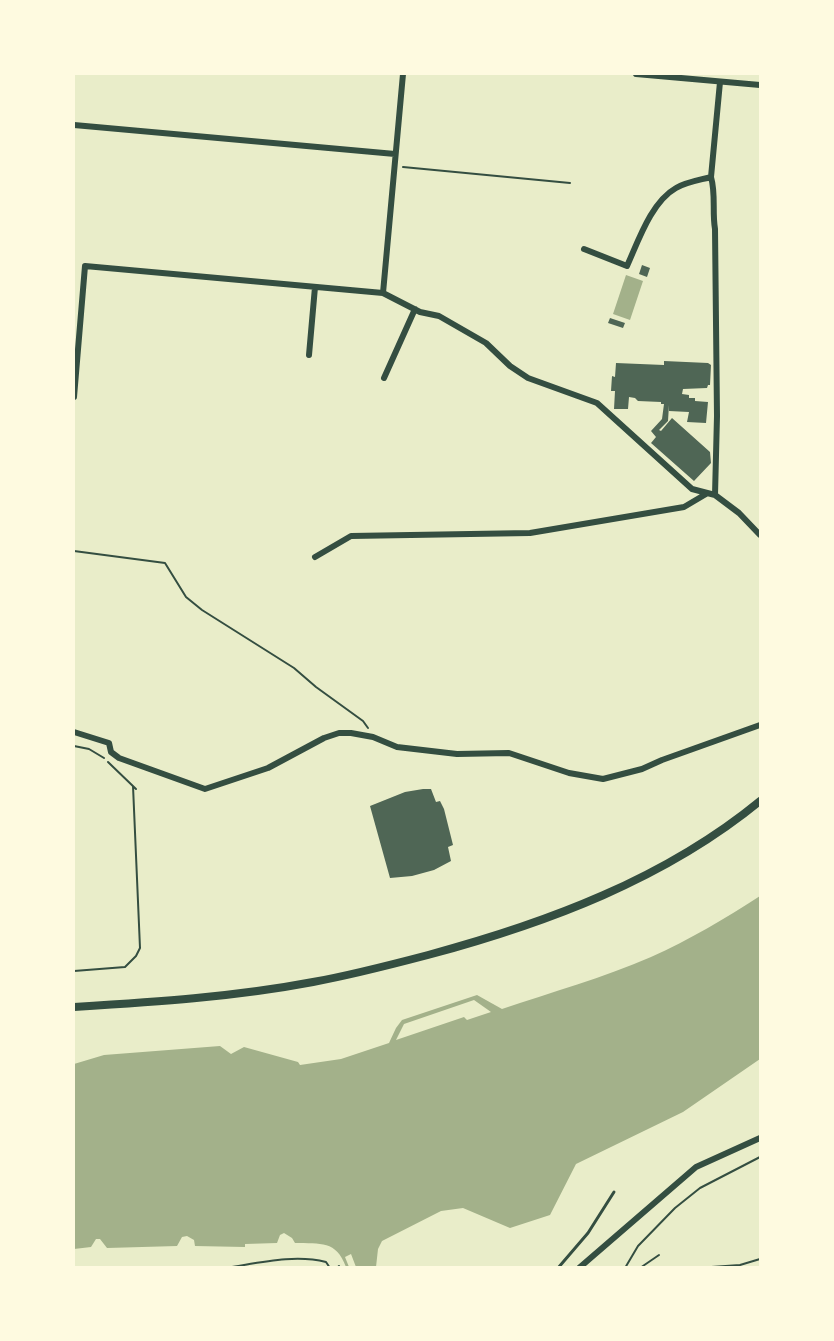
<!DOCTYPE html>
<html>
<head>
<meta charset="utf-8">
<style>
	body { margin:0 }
	#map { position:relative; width:834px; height:1341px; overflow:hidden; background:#e9edc9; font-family:Manrope,sans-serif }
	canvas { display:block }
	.frame { position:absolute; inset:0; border:75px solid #fefae0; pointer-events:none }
</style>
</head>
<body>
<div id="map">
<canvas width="834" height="1341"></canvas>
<div class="frame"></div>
</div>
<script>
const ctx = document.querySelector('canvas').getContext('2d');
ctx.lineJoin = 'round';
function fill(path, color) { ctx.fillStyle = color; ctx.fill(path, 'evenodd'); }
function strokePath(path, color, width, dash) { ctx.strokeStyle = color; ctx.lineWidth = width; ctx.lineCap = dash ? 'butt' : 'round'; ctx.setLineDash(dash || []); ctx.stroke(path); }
fill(new Path2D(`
	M626 275 643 281 630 320 613 314Z
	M760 896V1059L683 1112 576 1164 550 1215 510 1228 463 1208 441 1211 382 1241 378 1249 376 1267H356L351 1254 345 1257 349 1267H346C336 1240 321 1244 295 1243L292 1238 284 1233 280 1235 277 1243 245 1244V1247L195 1246 194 1240 187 1236 182 1237 177 1246 107 1248 100 1239H96L91 1247 74 1249V1064L104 1055 220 1046 231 1054 244 1047 298 1062 300 1065 341 1059 389 1043 396 1028 402 1020 477 995 502 1009C552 992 603 978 651 957 689 940 726 918 760 896ZM474 1000 491 1012 467 1020 464 1017 396 1040 404 1024Z`), '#a3b18a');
fill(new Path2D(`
	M642 265 650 268 647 277 639 274Z
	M610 318 625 323 623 328 608 323Z
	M664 361 708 363 711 365 710 385H708L707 388 683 389 682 394 689 395V398H695V401L708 402 706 423 687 422 689 412 669 411V405L668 421 659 430 661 431 672 418 710 452 711 463 694 481 651 443 656 437 651 431 662 419 664 404H661V402L638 401 635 398 629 397 628 409H614L615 391H611L612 376 615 377 616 363 664 365Z
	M423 789H431L436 802 440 801 444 809 453 845 448 847 451 861 434 870 412 876 390 878 370 806 405 792Z`), '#4f6655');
strokePath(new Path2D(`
	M403 167 570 183
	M74 551 165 563 186 597 202 610 294 668 316 687 363 721 368 728
	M74 746 89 749 104 758
	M108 762 136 789
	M74 971 125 967 136 956 140 948 133 786
	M226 1268C259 1263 294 1254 326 1262L330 1268
	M337 1268 339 1266
	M625 1268 638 1246 675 1208 700 1188 760 1157
	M640 1268 659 1255
	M697 1268 740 1265 760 1259`), '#344e41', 2);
strokePath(new Path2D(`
	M558 1268 588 1233 614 1192`), '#344e41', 3);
strokePath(new Path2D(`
	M636 74 760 85
	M74 125 395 154
	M584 249 627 266C638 242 651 202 676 188 686 182 700 180 711 177
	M383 293 403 74
	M309 355 315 287
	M384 378 415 309
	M74 397 85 266 383 293 420 312 439 316 486 343 510 366 528 378 597 403 692 489 715 495 739 513 760 535
	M715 495 717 416 715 229C712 212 716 194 711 177L720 82
	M315 557 351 536 530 533 684 507 706 494
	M74 732 109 743 111 752 119 758 205 789 268 768 324 738 339 733H351L373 737 397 747 457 754 509 753 569 773 603 779 642 769 662 760 760 725
	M579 1268 696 1167 760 1138`), '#344e41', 6);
strokePath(new Path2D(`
	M74 1007C154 1002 234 997 313 982 352 975 390 965 428 955 547 923 665 879 760 801`), '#344e41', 8);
</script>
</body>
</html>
